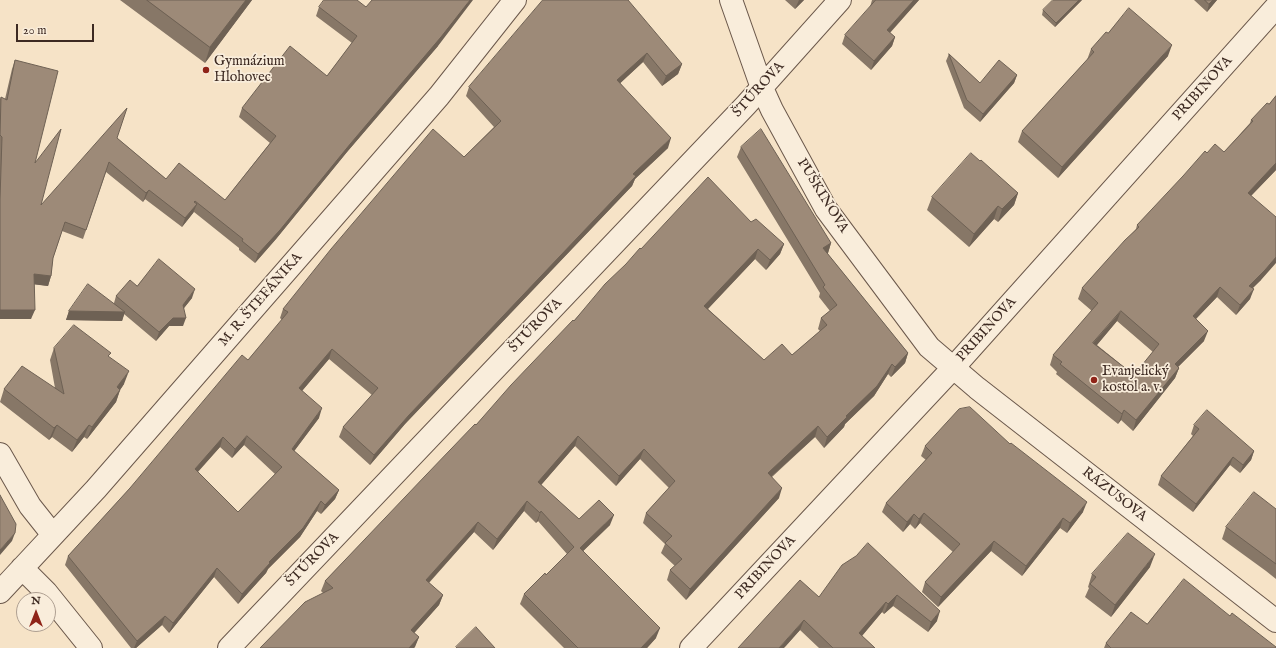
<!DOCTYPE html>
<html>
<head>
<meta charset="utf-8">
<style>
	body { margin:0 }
	#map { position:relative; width:1276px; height:648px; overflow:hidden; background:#f6e3c7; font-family:"IM FELL English",serif }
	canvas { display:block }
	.north { position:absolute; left:16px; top:592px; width:40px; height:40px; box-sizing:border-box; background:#f9eddb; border:1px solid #ae9f91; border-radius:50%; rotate:0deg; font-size:11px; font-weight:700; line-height:16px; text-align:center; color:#3d2a22 }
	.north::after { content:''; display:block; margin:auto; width:14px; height:18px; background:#8f2418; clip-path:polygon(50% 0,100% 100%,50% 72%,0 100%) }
	.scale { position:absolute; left:16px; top:24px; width:78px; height:18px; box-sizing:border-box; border:2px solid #3d2a22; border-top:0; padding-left:5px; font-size:12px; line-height:14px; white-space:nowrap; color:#3d2a22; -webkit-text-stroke:3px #f9eddb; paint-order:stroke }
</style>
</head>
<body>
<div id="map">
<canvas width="1276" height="648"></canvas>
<div class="north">N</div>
<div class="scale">20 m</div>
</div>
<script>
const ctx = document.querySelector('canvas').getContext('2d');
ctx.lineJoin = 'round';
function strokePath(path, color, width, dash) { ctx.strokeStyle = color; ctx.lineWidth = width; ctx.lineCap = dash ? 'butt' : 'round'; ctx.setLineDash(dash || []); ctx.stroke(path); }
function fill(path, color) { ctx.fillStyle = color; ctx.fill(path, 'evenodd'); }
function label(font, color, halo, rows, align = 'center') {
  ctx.font = font + ' "IM FELL English",serif'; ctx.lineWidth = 3.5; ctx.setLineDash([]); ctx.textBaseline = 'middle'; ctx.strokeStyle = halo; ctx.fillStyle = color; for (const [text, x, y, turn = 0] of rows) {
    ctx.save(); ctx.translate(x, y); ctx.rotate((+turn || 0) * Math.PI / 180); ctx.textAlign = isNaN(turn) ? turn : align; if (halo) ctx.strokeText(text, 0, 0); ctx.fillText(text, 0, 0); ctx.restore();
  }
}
const street = new Path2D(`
	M731 0 762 88 772 110 826 209 929 347 977 388 1276 621
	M0 454 30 506 53 535
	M22 568 46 592 91 648
	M0 592 96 489 439 96 515 0
	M229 648 746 105 840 0
	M691 648 953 368 1276 7`);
strokePath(street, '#6b584b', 24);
strokePath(street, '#f9eddb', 22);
fill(new Path2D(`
	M120 0H252L205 63Z
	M543 0 682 64 678 74 662 86 643 62 620 83 668 148 635 179 632 186 405 424 370 465 339 437 343 427 372 395 329 359 302 391 319 418 294 451 339 490 335 499 321 514 317 511 300 537 268 569 266 573 238 604 214 577 169 633 162 625 136 648H131L65 565 68 556 248 360 282 320 280 318 283 309 464 157 494 127 466 96 469 87ZM244 445 275 474 238 512 198 472 220 447 232 458Z
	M785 0H804L795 9Z
	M872 0H919L890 33 895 37 892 46 871 70 842 44 845 35 870 7Z
	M1082 0 1055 27 1042 15 1043 10Z
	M1194 0H1217L1207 12Z
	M319 7H366L438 46 347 152 276 239 255 263 239 250V248L194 212 182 227 145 199 143 202 106 172 83 239 62 231 53 258 51 276 48 286 34 284 31 319H0V99L1 97 5 99 12 69 15 60 35 163 41 205 117 138 166 179 225 200 270 143 239 117 242 108 327 76 352 43 316 16Z
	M1091 49 1168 56 1058 178 1018 142 1022 131 1087 60Z
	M949 54 980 83 1017 75 1014 83 980 122 964 108 946 61Z
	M1276 96V170L1251 196 1261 280 1252 288 1250 299 1236 315 1217 297 1196 319 1204 341 1178 367 1179 368 1175 378 1133 431 1121 420 1118 424 1056 374 1057 372 1050 365 1053 355 1092 311 1078 299 1082 288 1136 229 1137 225 1207 153 1224 152 1250 123 1251 120 1269 104ZM1117 321 1153 352 1134 375 1097 345Z
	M741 147 831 243 828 253H827L908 353 905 363 891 377 888 374 874 396 845 424 844 427 824 448 815 437 772 477 779 498 686 600 667 580 670 570 675 566 661 553 665 544 643 523 646 513 669 488 640 459 616 486 575 446 541 485 579 519 610 525 583 551 656 638 647 648H564L520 604 524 594 546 575 567 554 538 521 536 523 524 511 493 550 474 532 429 583 443 595 439 605 414 633 419 637 414 648H260L323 593 321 591 325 581 476 425 641 249 751 222 784 244 780 254 766 270 755 259 708 309 764 360 792 355 820 331 818 329 821 318 830 311 819 297 820 293 737 157Z
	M980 161 1018 193 1014 205 998 222 994 219 969 247 927 210 932 197Z
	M137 286 192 298 184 308 183 326H169L156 341 124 314 122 321 66 320 69 311 114 303 116 296Z
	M54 348 109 357 124 384 120 390 116 402 87 439 84 437 72 452 52 437 49 440 0 402 4 389 55 388 50 360Z
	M1194 425 1254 451 1251 460 1240 473 1230 465 1193 512 1158 485 1161 476 1193 436 1191 434Z
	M925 446 1083 512 1067 533 1060 528 1022 576 991 551 938 607 922 592 925 582 953 552 920 523 915 529 910 524 903 532 882 512 886 503 926 460 921 456Z
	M1276 509V579L1266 571 1222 539 1226 527Z
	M856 556 937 621 928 632 893 606 884 614 882 612 862 636 875 648H819L800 630 784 648 819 597Z
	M1150 567 1111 617 1085 597 1089 588 1088 587 1092 574Z
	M1230 616 1276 648H1104L1106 643 1147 624Z`), '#877767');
fill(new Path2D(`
	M246 0H252L205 63 210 47Z
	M470 0H473L438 46 347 152 276 239 255 263 258 254Z
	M799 0H804L795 9Z
	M914 0H919L884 39 887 30Z
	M1079 0H1082L1055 27 1056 23Z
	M1213 0H1217L1207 12 1209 4Z
	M895 37 892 46 871 70 874 61Z
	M1172 45 1168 56 1058 178 1062 167Z
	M647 53 643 62 613 90 617 80Z
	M682 64 678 74 662 86 666 76Z
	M1017 75 1014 83 980 122 983 114Z
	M671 138 668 148 635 179 632 186 405 424 370 465 374 455 409 415 633 174Z
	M1276 163V170L1244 203 1248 193Z
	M149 190 145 199 143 202 146 193Z
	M1018 193 1014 205 998 222 1002 209Z
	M197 204 193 213 182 227 185 218Z
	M998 206 994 219 969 247 974 234Z
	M831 243 828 253 819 258 823 248Z
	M784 244 780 254 766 270 770 260Z
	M758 249 755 259 701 316 704 306Z
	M1276 257V263L1261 280 1245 296 1249 286Z
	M34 274 51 276 48 286 31 284Z
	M1220 287 1217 297 1189 326 1193 316Z
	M195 289 192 298 180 313 183 305Z
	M1254 289 1250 299 1236 315 1240 305Z
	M0 310H35L31 319H0Z
	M69 311 125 312 122 321 66 320Z
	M1121 311 1117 321 1090 353 1093 343Z
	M173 318H186L183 326H169L156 341 159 332Z
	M1208 331 1204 341 1171 374 1175 364Z
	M332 349 329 359 296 398 299 388Z
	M908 353 905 363 891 377 895 367Z
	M892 364 888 374 874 396 845 424 844 427 824 448 827 437Z
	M1179 368 1175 378 1133 431 1136 420Z
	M129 371 124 384 118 393 120 390 116 402 87 439 92 427 117 387Z
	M322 408 319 418 289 458 292 449Z
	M1124 410 1121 420 1118 424 1122 414Z
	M57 425 52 437 49 440 54 428Z
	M89 425 84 437 72 452 77 440Z
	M818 426 815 437 764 483 768 473Z
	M247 436 244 445 232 458 235 449Z
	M578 436 575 446 535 492 538 482Z
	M223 437 220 447 192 478 195 469Z
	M644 449 640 459 616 486 619 476Z
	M1254 451 1251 460 1240 473 1243 465Z
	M1233 457 1230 465 1193 512 1196 504Z
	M782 488 779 498 686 600 690 589Z
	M339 490 335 499 321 514 325 505Z
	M321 501 317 511 300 537 268 569 266 573 238 604 242 594Z
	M527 501 524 511 493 550 497 539Z
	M1087 502 1083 512 1067 533 1070 523Z
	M541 511 538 521 536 523 540 513Z
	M924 513 920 523 915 529 919 519Z
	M914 514 910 524 903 532 907 522Z
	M614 515 610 525 576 558 580 548Z
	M1063 518 1060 528 1022 576 1026 566Z
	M478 522 474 532 422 590 426 580Z
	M15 533 12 541 0 555V550Z
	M994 541 991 551 938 607 941 597Z
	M1155 554 1150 567 1111 617 1115 605Z
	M217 568 214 577 169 633 173 623Z
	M443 595 439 605 408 640 411 630Z
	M897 595 893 606 884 614 888 604Z
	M886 602 882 612 855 644 859 633Z
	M940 611 937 621 928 632 931 622Z
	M165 616 162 625 136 648H134L137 641Z
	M804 620 800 630 784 648H779Z
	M660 628 656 638 647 648H641Z
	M419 637 415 647 414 648H409Z`), '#6e6154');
const building = new Path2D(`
	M147 0H246L210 47Z
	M324 0H357L366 7 372 0H470L441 37 351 143 280 230 258 254 242 241 243 239 195 201 194 202 197 204 185 218 149 190 146 193 109 162 86 230 65 222 53 258 51 276 34 274 35 310H0V199L2 137 0 135 1 97 7 100 15 60 58 71 35 163 61 129 41 205 127 108 117 138 166 179 179 163 225 200 276 136 242 108 290 46 327 76 357 36 319 7Z
	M543 0H628L682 64 666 76 647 53 617 80 671 138 633 174 636 176 409 415 374 455 343 427 378 388 332 349 299 388 322 408 292 449 339 490 325 505 321 501 303 528 269 562 270 563 242 594 217 568 173 623 165 616 137 641 68 556 130 488 242 355 248 360 288 312 283 309 331 249 433 129 464 157 501 121 469 87ZM247 436 282 467 238 512 195 469 223 437 235 449Z
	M876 0H914L887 30 895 37 874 61 845 35Z
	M1053 0H1079L1056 23 1043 10Z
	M1205 0H1213L1209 4Z
	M1129 8 1172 45 1062 167 1022 131 1094 52 1091 49 1106 32 1108 33Z
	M949 54 980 83 999 60 1017 75 983 114 967 100Z
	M1276 96V163L1248 193 1276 217V257L1265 270 1249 286 1254 289 1240 305 1220 287 1193 316 1208 331 1175 364 1179 368 1136 420 1124 410 1122 414 1060 364 1062 362 1053 355 1098 303 1082 288 1125 240 1139 227 1137 225 1183 176 1205 151 1207 153 1215 144 1224 152 1253 121 1251 120 1267 103 1269 104ZM1121 311 1159 344 1134 375 1093 343Z
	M761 129 831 243 823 248 908 353 895 367 892 364 877 386 846 416 847 417 827 437 818 426 768 473 782 488 690 589 670 570 682 559 665 543 672 536 646 513 675 481 644 449 619 476 578 436 538 482 579 519 599 500 614 515 580 548 660 628 641 648H578L524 594 545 573 546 575 574 547 541 511 540 513 527 501 497 539 478 522 426 580 443 595 411 630 419 637 409 648H260L305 602 333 588 325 581 426 475 475 424 476 425 511 385 573 320 574 321 605 284 626 264 640 248 641 249 708 177 751 222 756 219 784 244 770 260 758 249 704 306 764 360 782 344 792 355 827 325 821 318 837 305 823 287 825 285 741 147Z
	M971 153 980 161 981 160 1018 193 1002 209 998 206 974 234 932 197Z
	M159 259 195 289 183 305 186 318H173L159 332 116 296 130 280 137 286Z
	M88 284 125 312 69 311Z
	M74 325 111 353 108 356 129 371 117 387 120 390 92 427 89 425 77 440 57 425 54 428 4 389 22 366 64 394 54 348Z
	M970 407 1010 444 1011 443 1087 502 1070 523 1063 518 1026 566 994 541 941 597 925 582 960 544 924 513 919 519 914 514 907 522 886 503 932 453 925 446 959 409Z
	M1207 410 1254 451 1243 465 1233 457 1196 504 1161 476 1199 429 1194 425Z
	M1254 492 1276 509V564L1226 527Z
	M0 495 16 524 15 533 0 550Z
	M1128 533 1155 554 1115 605 1090 584 1096 577 1092 574Z
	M868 543 940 611 931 622 897 595 888 604 886 602 859 633 875 648H833L804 620 779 648H738L800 580 819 597 842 565 856 556Z
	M1184 579 1230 616 1232 613 1276 647V648H1111L1106 643 1131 612 1147 624Z
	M476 627 495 648H457L456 647Z`);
fill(building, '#9d8a78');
strokePath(building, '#6e6154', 1);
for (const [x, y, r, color] of [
	[206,70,4,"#8f2418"],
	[1094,380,4,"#8f2418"]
]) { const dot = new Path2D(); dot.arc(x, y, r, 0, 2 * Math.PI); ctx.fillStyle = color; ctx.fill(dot); strokePath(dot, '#f9eddb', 1.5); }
label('14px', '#3d2a22', '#f9eddb', [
	["Gymnázium",214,62],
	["Hlohovec",214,78],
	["Evanjelický",1102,372],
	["kostol a. v.",1102,388]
], 'left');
label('14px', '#3d2a22', '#f9eddb', [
	["PRIBINOVA",1203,89,-48],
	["ŠTÚROVA",759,90,-48],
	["PUŠKINOVA",822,196,58],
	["M. R. ŠTEFÁNIKA",261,300,-49],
	["ŠTÚROVA",536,326,-46],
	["PRIBINOVA",987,330,-48],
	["RÁZUSOVA",1114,495,38],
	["ŠTÚROVA",313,560,-46],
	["PRIBINOVA",766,568,-47]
]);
</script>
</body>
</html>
